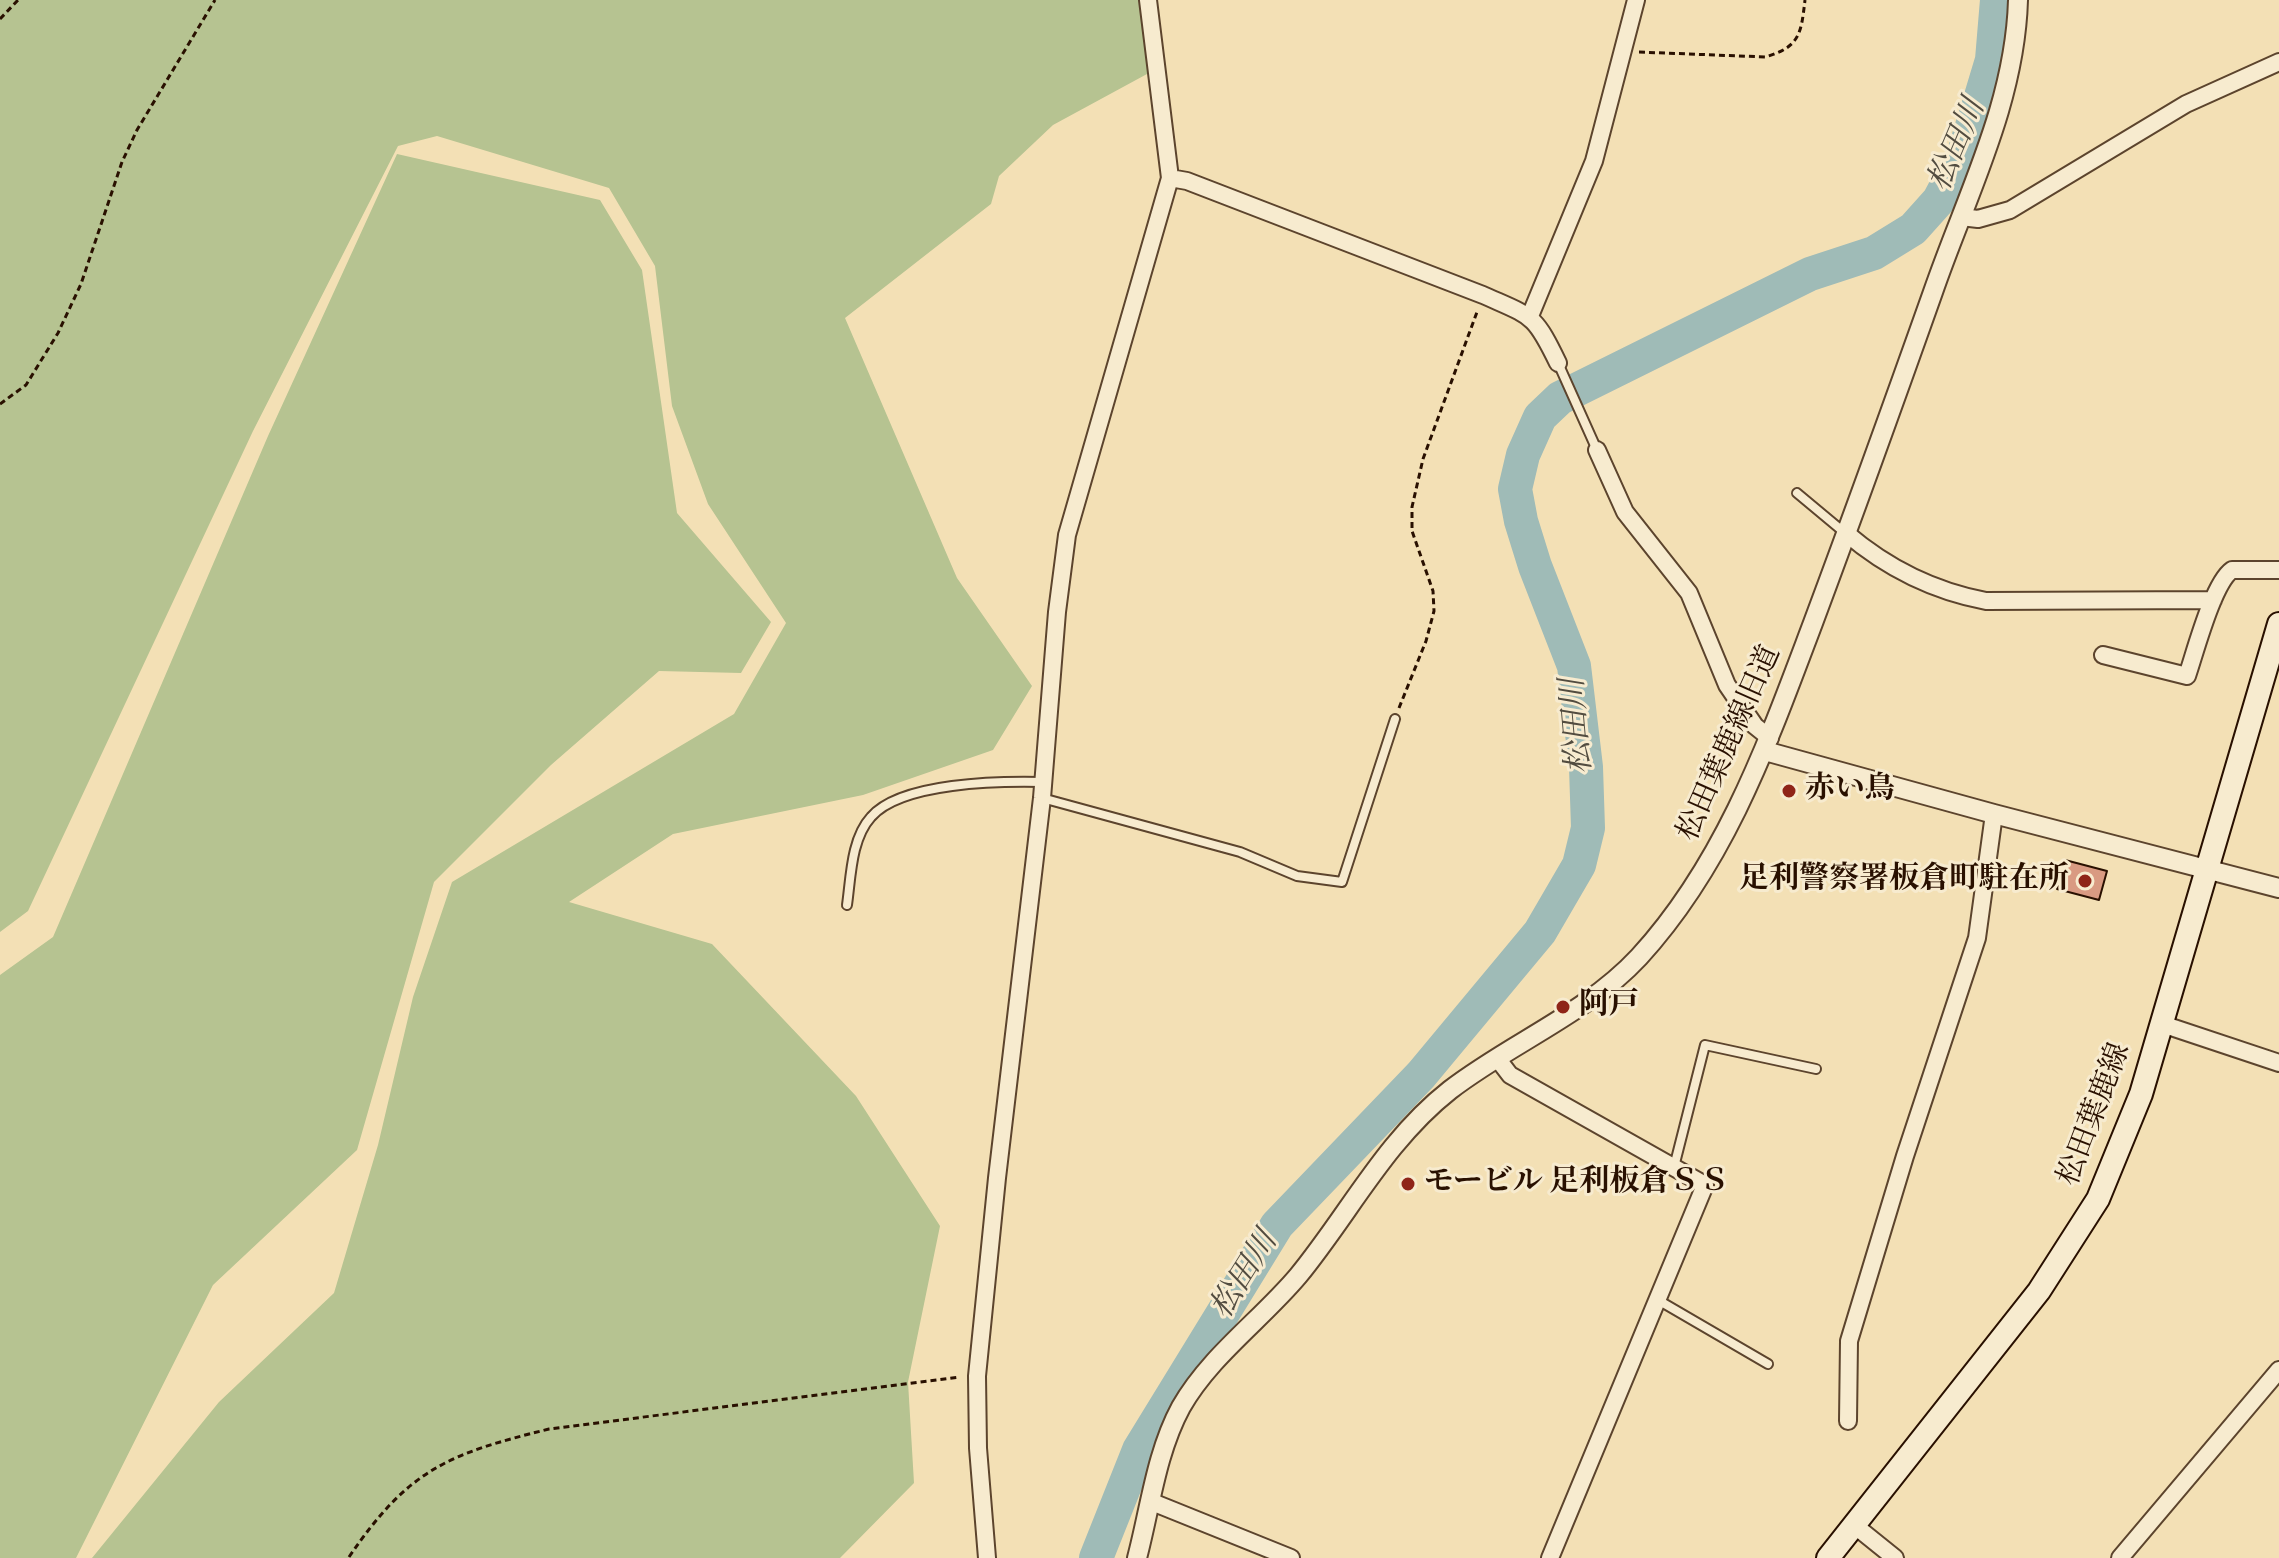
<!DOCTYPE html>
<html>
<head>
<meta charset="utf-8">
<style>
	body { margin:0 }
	canvas { display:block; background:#f3e0b5 }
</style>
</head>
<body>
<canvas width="2279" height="1558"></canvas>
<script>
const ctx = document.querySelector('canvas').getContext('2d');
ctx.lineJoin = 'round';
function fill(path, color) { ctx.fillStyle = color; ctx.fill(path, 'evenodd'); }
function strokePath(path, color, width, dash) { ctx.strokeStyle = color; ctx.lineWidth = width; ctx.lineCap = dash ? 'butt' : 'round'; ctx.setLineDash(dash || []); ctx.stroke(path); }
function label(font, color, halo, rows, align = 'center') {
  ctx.font = font + ' "IM FELL DW Pica","Noto Serif JP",serif'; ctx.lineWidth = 6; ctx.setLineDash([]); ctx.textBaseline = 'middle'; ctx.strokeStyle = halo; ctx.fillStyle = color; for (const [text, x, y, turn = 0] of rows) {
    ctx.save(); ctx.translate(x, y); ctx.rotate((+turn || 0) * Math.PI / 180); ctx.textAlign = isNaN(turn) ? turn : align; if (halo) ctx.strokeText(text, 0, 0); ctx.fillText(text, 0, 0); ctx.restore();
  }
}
fill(new Path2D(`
	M0 0H1157L1147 74 1053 125 999 176 991 204 845 318 957 578 1032 686 993 750 863 795 673 834 569 902 712 944 856 1096 940 1226 908 1382 914 1483 840 1558H92L219 1402 334 1293 378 1145 413 997 452 882 734 714 786 623 708 504 672 406 655 266 609 188 437 136 398 146 253 431 28 911 0 932Z
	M397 154 600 200 642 270 677 513 771 622 741 673 659 671 551 765 434 882 357 1150 213 1285 76 1558H0V975L53 937 268 436Z`), '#b6c391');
strokePath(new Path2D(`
	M1096 1558 1139 1450 1277 1225 1421 1075 1540 932 1579 865 1588 828 1586 767 1574 666 1535 566 1521 521 1515 489 1523 455 1540 417 1560 398 1810 274 1874 253 1913 229 1939 200 1964 153 1992 60 1997 0`), '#9fbbb7', 34);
const building = new Path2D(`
	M2065 860 2107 871 2099 900 2057 889Z`);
fill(building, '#d99a82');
strokePath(building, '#291000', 2);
const service = new Path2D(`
	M1558 363 1597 450
	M1797 493 1845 533
	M1042 798 1240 852 1297 876 1342 882 1395 719
	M847 905C851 877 851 839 871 817 901 782 1000 781 1043 782
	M1674 1167 1705 1045 1816 1069
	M1658 1300 1768 1364`);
const minor = new Path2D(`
	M1170 178 1187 181 1483 295C1532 317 1534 313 1558 363
	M1961 217 1978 219 2010 210 2186 104 2279 62
	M1530 316 1594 161 1636 0
	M1597 450 1625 512 1689 593 1727 685 1755 726 1770 738
	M1846 533C1887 568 1933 591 1986 601L2213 600
	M2103 655 2187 676C2195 653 2213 583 2232 570H2279
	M2162 1024 2279 1063
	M1497 1058 1510 1075 1705 1185 1550 1558
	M1848 1421 1849 1341 1905 1156 1977 938 1994 814
	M1152 1502 1291 1558
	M1854 1525 1895 1558
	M987 1558 978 1448 977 1376 997 1178 1042 798 1057 612 1067 535 1170 178 1148 0
	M2120 1558 2279 1370`);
const tertiary = new Path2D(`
	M1765 751 1994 814 2279 888
	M1137 1558C1150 1509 1156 1453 1181 1407 1210 1356 1261 1320 1298 1276 1349 1214 1385 1141 1450 1090 1511 1043 1586 1014 1639 957 1726 862 1768 742 1813 623 1854 513 1894 402 1933 292 1966 196 2015 104 2018 0`);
const secondary = new Path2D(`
	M1828 1558 2039 1291 2098 1199 2141 1094 2279 624`);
strokePath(service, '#5c442d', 12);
strokePath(minor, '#5c442d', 20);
strokePath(tertiary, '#5c442d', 22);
strokePath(secondary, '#291000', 26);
strokePath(new Path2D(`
	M0 19 18 0
	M1639 52 1765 57C1800 47 1801 34 1805 0
	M0 404 26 385 58 333 81 284 122 162 137 130 215 0
	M1399 708 1426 641 1434 611 1433 591 1412 531V507L1423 459 1477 312
	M349 1557C409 1469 448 1454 549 1429L960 1377`), '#291000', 3, [6, 4]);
strokePath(service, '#f7ebcf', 8);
strokePath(minor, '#f7ebcf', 16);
strokePath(tertiary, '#f7ebcf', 18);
strokePath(secondary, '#f7ebcf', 22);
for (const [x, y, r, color] of [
	[1789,791,8,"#8f2418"],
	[2085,881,8,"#8f2418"],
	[1563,1007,8,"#8f2418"],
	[1408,1184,8,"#8f2418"]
]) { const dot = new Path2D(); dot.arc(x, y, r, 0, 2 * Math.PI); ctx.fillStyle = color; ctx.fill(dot); strokePath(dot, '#f7ebcf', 3); }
label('30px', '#291000', '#f7ebcf', [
	["松田葉鹿線旧道",1731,744,-66],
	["松田葉鹿線",2096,1115,-69]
]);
label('bold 30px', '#291000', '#f7ebcf', [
	["赤い鳥",1805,791],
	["足利警察署板倉町駐在所",2069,881,"right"],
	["阿戸",1579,1007],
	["モービル 足利板倉ＳＳ",1424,1184]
], 'left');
label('italic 32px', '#524c40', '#f7ebcf', [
	["松田川",1959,146,-67],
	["松田川",1579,726,-95],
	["松田川",1246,1276,-58]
]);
</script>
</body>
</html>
